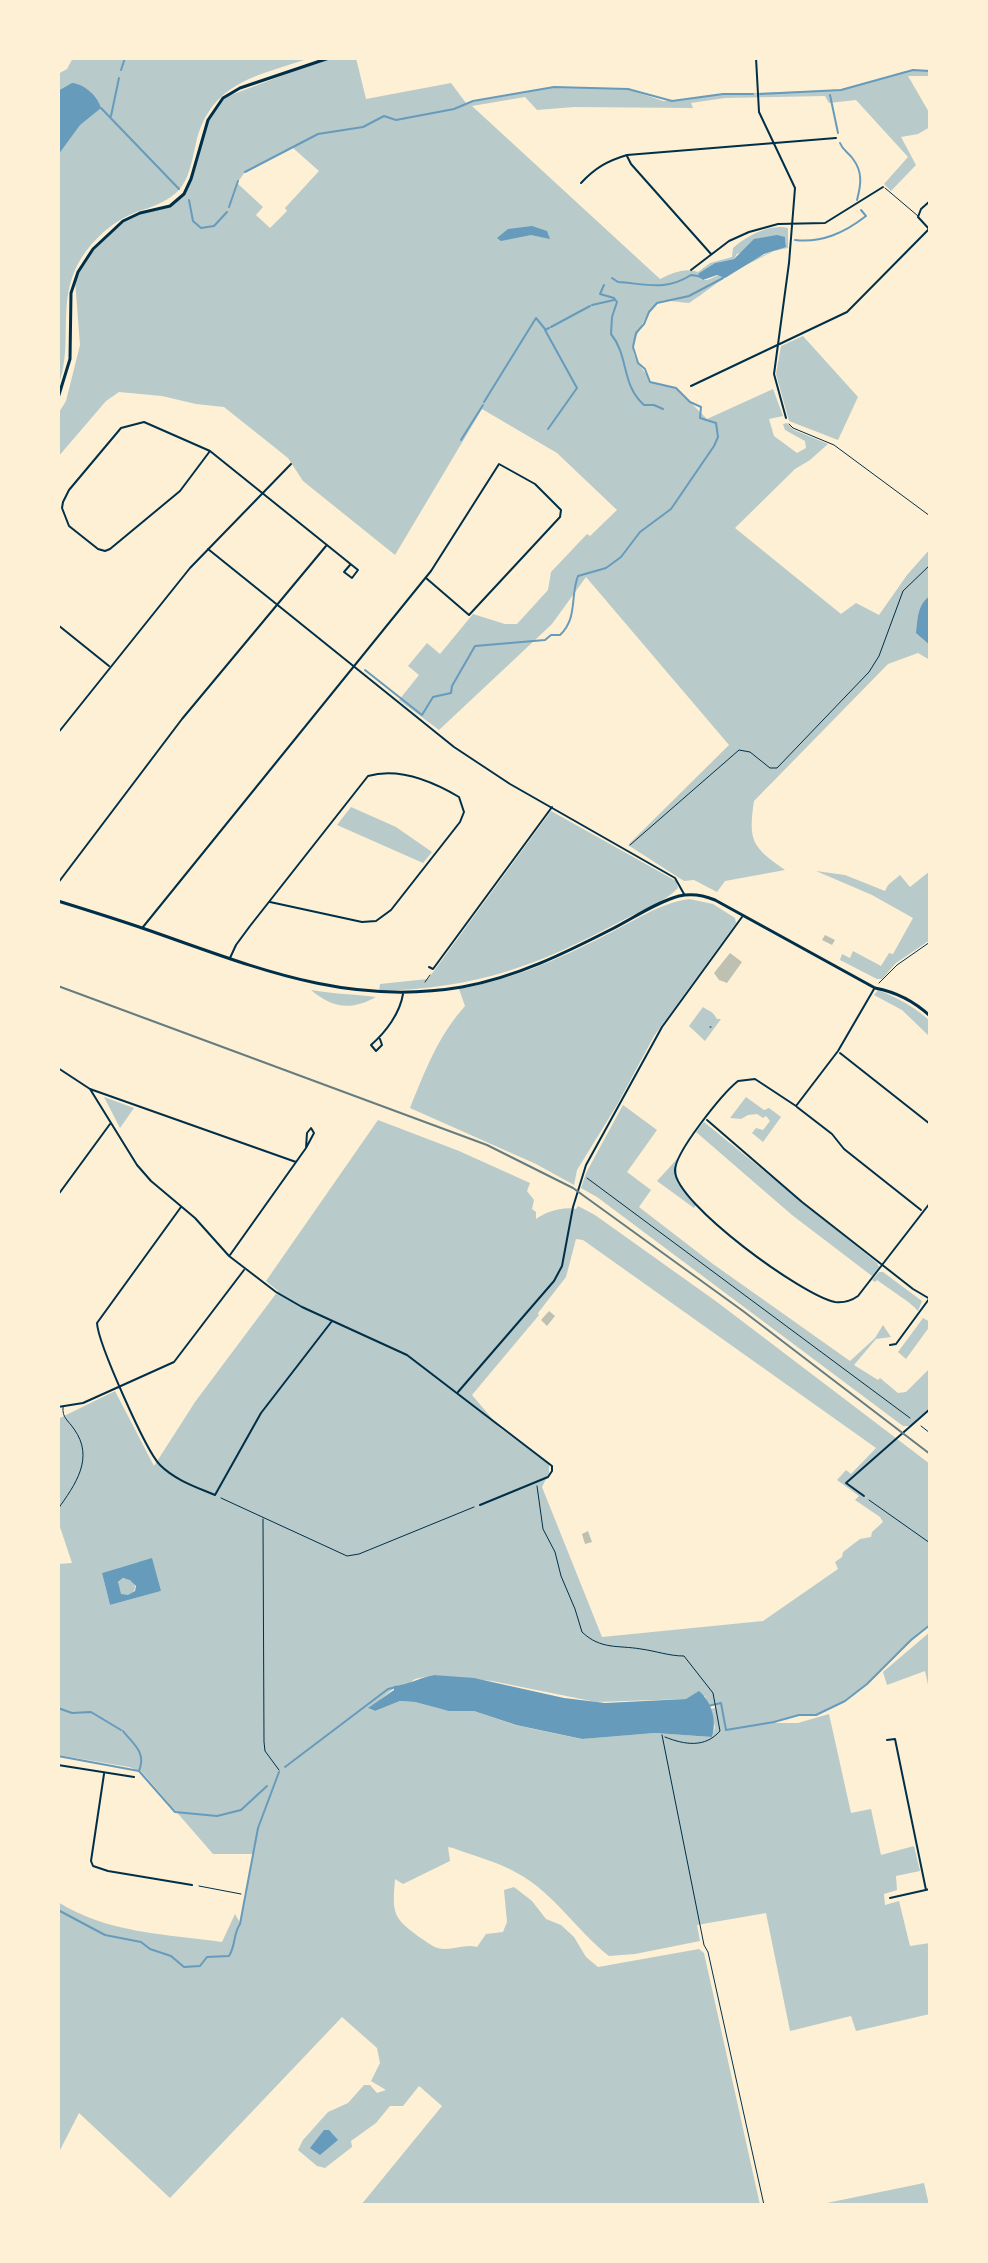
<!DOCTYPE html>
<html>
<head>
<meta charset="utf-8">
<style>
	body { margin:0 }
	#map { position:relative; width:988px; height:2263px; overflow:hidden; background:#fdf0d5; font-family:"Roboto Condensed",sans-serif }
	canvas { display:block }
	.frame { position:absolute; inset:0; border:60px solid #fdf0d5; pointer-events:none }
</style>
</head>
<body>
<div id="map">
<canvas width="988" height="2263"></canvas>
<div class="frame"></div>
</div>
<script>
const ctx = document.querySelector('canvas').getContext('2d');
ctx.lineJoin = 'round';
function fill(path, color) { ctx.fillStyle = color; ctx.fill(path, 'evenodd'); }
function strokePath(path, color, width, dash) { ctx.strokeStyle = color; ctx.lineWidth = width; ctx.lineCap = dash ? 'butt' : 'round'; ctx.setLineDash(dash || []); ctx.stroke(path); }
fill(new Path2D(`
	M73 58H310C258 76 211 81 196 143 192 160 189 181 177 192 164 204 150 207 134 213 107 224 81 250 72 278 60 313 72 351 58 386V74L67 69Z
	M329 58H356L366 99 451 83 466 103 556 87 628 89 663 101H675L723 94 838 90 907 71H930V76H908L930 114V127L918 134 901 137 916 165 891 191 884 184 908 157 856 100 829 103 825 96 725 98 691 103 693 108 574 107 537 110 525 97 472 106 660 279C672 273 685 267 698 272L710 263 732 257 733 248C746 236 771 223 788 228V248C752 253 718 284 689 303 681 303 669 300 663 301 650 303 630 342 634 355 637 366 647 371 650 382L676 388 707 419 773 389 783 416 769 419 774 436 797 453 806 448 805 441 785 430 783 424 787 423 794 430 828 444 810 460 795 469 735 528 841 614 856 603 879 615 907 575 930 549V660L918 653 888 664 754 801C748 841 752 847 785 870L725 881 717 892 694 880 684 881 628 845 729 745 586 577 552 624 439 730 399 700 419 675 408 666 427 643 440 654 473 614 505 624H517L548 590 551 572 587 534 590 536 617 510 557 453 482 409 395 555 303 481 288 458 224 407 196 404 162 396 119 392 106 401 58 457V414L66 401 80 345 75 280 88 256 118 224 135 215 170 206 184 194 190 184 206 125 223 98ZM293 148 319 171 285 208 287 211 270 228 256 215 263 207 237 183 245 172ZM785 237 786 245C766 256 744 264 725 278L722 275C714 275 708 283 700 279L699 273 715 263 734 259 737 254Z
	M803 336 858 397 838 440 789 421 776 374 781 346Z
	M351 807 396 827 432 852 423 863 337 825Z
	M551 811 676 881 678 888C665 902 642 910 625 919 537 966 479 988 379 991L380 984 428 979Z
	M816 871 845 875 885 891 888 885 900 875 910 887 930 871V940L896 963 882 979H877L840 960 842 954 850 958 853 951 881 966 889 953 893 954 913 918 872 895Z
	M689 899 713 904 735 918 736 923 654 1036 617 1105 577 1170 574 1185 536 1164 410 1108C425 1071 438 1036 465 1006L459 989C511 980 557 960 604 936 631 923 659 903 689 899Z
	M311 990C333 994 354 994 376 997 351 1011 332 1008 311 990Z
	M878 990C898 998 915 1007 930 1021V1037L902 1010 874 995Z
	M703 1007C711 1013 711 1009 717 1019H721L705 1041 689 1026Z
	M104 1097 134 1108 120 1128Z
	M746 1097 764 1110 769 1108 781 1117 763 1142 752 1133 756 1128 763 1130 770 1121 766 1116 763 1118 757 1114 748 1115 741 1119 730 1118Z
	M623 1105 657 1130 627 1172 651 1190 639 1207 713 1264 850 1361 875 1338 883 1325 891 1337 876 1339 854 1365 878 1380 880 1378 898 1393 906 1392 930 1368V1409L912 1426H903L597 1197 581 1188 586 1173Z
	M378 1120 459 1151 530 1183 527 1191 534 1200 532 1209 536 1212V1219C545 1212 563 1206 576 1209L578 1206 595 1215 717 1302 930 1464V1625C896 1651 858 1703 817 1714 811 1716 804 1714 798 1715 790 1716 781 1720 774 1723H798L829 1714 851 1813 871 1809 881 1855 914 1846 920 1871 896 1876 897 1890 884 1894 885 1905 899 1901 910 1946 930 1943V2014L856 2031 851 2016 790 2031 766 1913 697 1925 700 1941 635 1954 609 1956C577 1931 553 1892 517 1873 498 1862 474 1856 453 1848L448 1847 450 1861 403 1884 395 1879C392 1915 393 1918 422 1939 430 1944 435 1949 445 1949 456 1949 466 1944 477 1947L486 1934 503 1932 507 1922 504 1890 514 1887 532 1901 546 1919 561 1925 574 1937 586 1957 598 1967 699 1949 704 1953 760 2205H361L442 2106 419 2086 403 2106H390L376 2123 351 2141 352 2147 325 2168 317 2166 298 2150 303 2140 328 2112 348 2103 364 2085H370L377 2093 386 2090 371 2081 380 2063 377 2048 342 2017 170 2198 79 2113 58 2154V1902C107 1933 165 1934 222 1942L235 1914 240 1923 253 1854H213L141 1771 129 1767 58 1755V1564L72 1563 58 1521V1416L60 1418 115 1391 154 1466 195 1402 278 1291 266 1281ZM576 1239 583 1240 876 1448 851 1474 846 1470 837 1480 859 1496 855 1500 880 1517 883 1522 872 1532 871 1537 860 1539 843 1552 842 1557 835 1562 838 1569 763 1621 602 1637 542 1487 549 1473V1464L500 1428 472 1395 539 1315 538 1313 566 1277ZM139 1562 161 1591 110 1605 102 1573ZM434 1675 492 1681 596 1702 686 1699 705 1696 709 1705H715V1708L710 1709 715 1727 712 1737 655 1733 581 1739 515 1725 474 1711 442 1709 415 1702 400 1701 375 1711 369 1709 398 1685 404 1687 415 1679Z
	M704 1122 877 1263 879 1267 872 1276 792 1215 696 1132Z
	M677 1159V1179L696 1205 694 1208 657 1181Z
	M879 1272H883L922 1301 918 1311C912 1303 889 1289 877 1280L875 1282 872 1280Z
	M923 1318 930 1322V1326L906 1359 898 1352Z
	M117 1587a9 9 0 1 1 18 0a9 9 0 1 1-18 0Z
	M930 1632V1694L925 1671 887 1685 883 1672Z
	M924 2183 929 2205H817Z`), '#b9caca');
fill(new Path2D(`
	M72 83C85 84 98 97 101 108L80 125 58 155V91Z
	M532 226 547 231 550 239 531 235 501 241 497 238 508 229Z
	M777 235 785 237 786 247 764 254 725 278 717 275 703 280 698 277 699 273 715 263 734 259 754 239Z
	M930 596V645L916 633C918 619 917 605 930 596Z
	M152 1558 161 1591 110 1605 102 1573ZM123 1578 130 1580 136 1586 135 1591 128 1595 121 1594 118 1582Z
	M434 1675 474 1678 564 1698 605 1703 686 1699 699 1691C712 1702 717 1721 712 1737L655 1733 582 1739 516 1725 474 1711H449L415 1702 400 1701 375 1711 368 1708 394 1690V1686C408 1685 419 1678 434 1675Z
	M324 2130H329L338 2140 320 2155 310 2148Z`), '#669bbc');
strokePath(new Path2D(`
	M121 70 125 58
	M760 94 841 90 913 70 930 71
	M830 95 838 133
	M101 108 179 189
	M111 116 119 78
	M840 143C843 151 848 152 853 159 863 172 861 185 857 200
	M245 172 318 134 363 127 384 116 396 120 454 109 473 101 554 87 628 89 672 101 723 94H753
	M189 200 193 221 201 228 214 226 227 212
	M229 207 238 181
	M795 240C822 243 844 233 866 216L861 210
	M612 278 618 282C647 284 666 291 691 275L698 276
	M604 285 600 294 614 298 617 302 612 317 611 334C629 356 621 385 644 405H654L663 409
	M592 305 614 300
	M551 327 590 306
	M484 402 536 318 545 329
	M548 429 577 388 545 330 549 328
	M461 440 483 405
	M365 670 422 715 433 697 451 693 452 686 475 646 545 640 551 635H560C578 618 570 596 578 576L606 568 621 557 640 532 671 509 714 446 718 437 716 423 700 418 701 407 690 402 676 388 650 382 645 369 638 363 633 347 636 333 644 324 649 312 657 303 689 296 723 278
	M708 1706 721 1703 726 1730 774 1722 799 1715H816L845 1701 867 1684 911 1640 930 1625
	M58 1708 72 1713 91 1712 121 1730
	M123 1731C132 1743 147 1752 139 1771L175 1812 217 1816 241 1810 267 1786
	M58 1756 139 1771
	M285 1767 388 1689 396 1687
	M58 1910 105 1935 141 1942 150 1949 171 1956 184 1967 200 1966 207 1957 229 1956C236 1945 233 1934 240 1924L258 1828 279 1772`), '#669bbc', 2);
fill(new Path2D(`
	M825 935 835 940 832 945 822 940Z
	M730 953 742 962 727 983 719 980 714 973Z
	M549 1311 555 1316 547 1326 541 1320Z
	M588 1531 592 1542 585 1544 582 1534Z`), '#bec0b2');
strokePath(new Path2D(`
	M789 424 793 428 834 445 930 516
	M630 845 739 750 750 752 770 768H777L869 672 879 656 903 591 930 565
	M425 982 430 975
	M879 983 897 965 930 942
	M710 1027H711
	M587 1178 910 1418
	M921 1426 930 1433
	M537 1486 543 1529 555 1552 561 1576 575 1609 582 1632C601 1650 618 1645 641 1649 656 1651 669 1656 684 1656L713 1693 720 1731C705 1748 685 1745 665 1737
	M221 1498 347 1556 359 1554 474 1507
	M869 1500 930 1543
	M263 1519 264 1742 265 1751 279 1770
	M662 1735 704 1945 708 1952 764 2205
	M199 1886 241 1894`), '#003049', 1);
strokePath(new Path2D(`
	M885 188 918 216
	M58 1509C75 1485 95 1458 74 1429 68 1420 62 1418 63 1407`), '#003049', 1);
strokePath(new Path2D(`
	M756 58 759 112 795 188 789 263 774 374 786 418
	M627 156 631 164 711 254
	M581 183C595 168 607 161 627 155L836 138
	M930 201 921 209 918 217 930 230
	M691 270 729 241 749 232 778 224 825 223 883 187
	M691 386 847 312 929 229
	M210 451 180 491 110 549 105 551 98 549 69 526 62 508 63 502 69 490 121 428 144 422 210 451 358 570 352 578 344 572 350 565
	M208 549 454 747 510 784 675 878 684 894
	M58 625 109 666
	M58 733 190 568 291 464
	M58 883 182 719 326 546
	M143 927 431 571 499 464 535 484 561 510 560 517 469 615 426 578
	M230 958 236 945 250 926 368 776C399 767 432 781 459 797L464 812 460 822 391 910 376 921 362 922 270 902
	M429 967 433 969 552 807
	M874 989 838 1051 796 1106 755 1079 738 1081C723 1093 674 1153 675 1171 676 1204 803 1296 835 1302 844 1303 851 1301 858 1296L930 1203
	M380 1039 382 1045 376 1051 371 1045C386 1032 400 1013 403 994
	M840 1053 930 1124
	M58 1068 90 1089 296 1162
	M90 1089 137 1165 151 1181 195 1218 229 1256 276 1292 302 1307 407 1355 552 1466V1471L548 1477 480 1505
	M797 1107 832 1134 844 1149 921 1210
	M707 1120 802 1202 913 1289 930 1299
	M58 1195 110 1124
	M181 1207 97 1323C98 1343 146 1451 160 1465 175 1480 196 1487 215 1495L261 1413 332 1321
	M230 1255 306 1148 314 1133 311 1128 307 1133 306 1148
	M890 1345 896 1344 929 1299
	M458 1392 554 1281 562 1266 573 1207 586 1165 662 1027 742 917
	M58 1407 83 1403 174 1362 244 1270
	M864 1496 846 1483 930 1409
	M887 1740 895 1739 926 1890
	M58 1765 134 1777
	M104 1774 91 1861 93 1866 108 1871 192 1885
	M890 1898 930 1889`), '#003049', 2);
strokePath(new Path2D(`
	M58 398 70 359 71 293 78 272 93 249 123 221 140 213 170 206 184 194 191 179 208 120 223 98 240 88 329 58
	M58 901C87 910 116 919 145 929 252 966 345 1007 462 987 517 977 565 953 614 928 635 917 657 902 679 896 692 893 703 895 715 900L875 988C896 992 914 1001 930 1016`), '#003049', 3);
strokePath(new Path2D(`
	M58 986 487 1145 573 1188 743 1311 930 1454`), '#657d81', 2);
</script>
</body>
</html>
